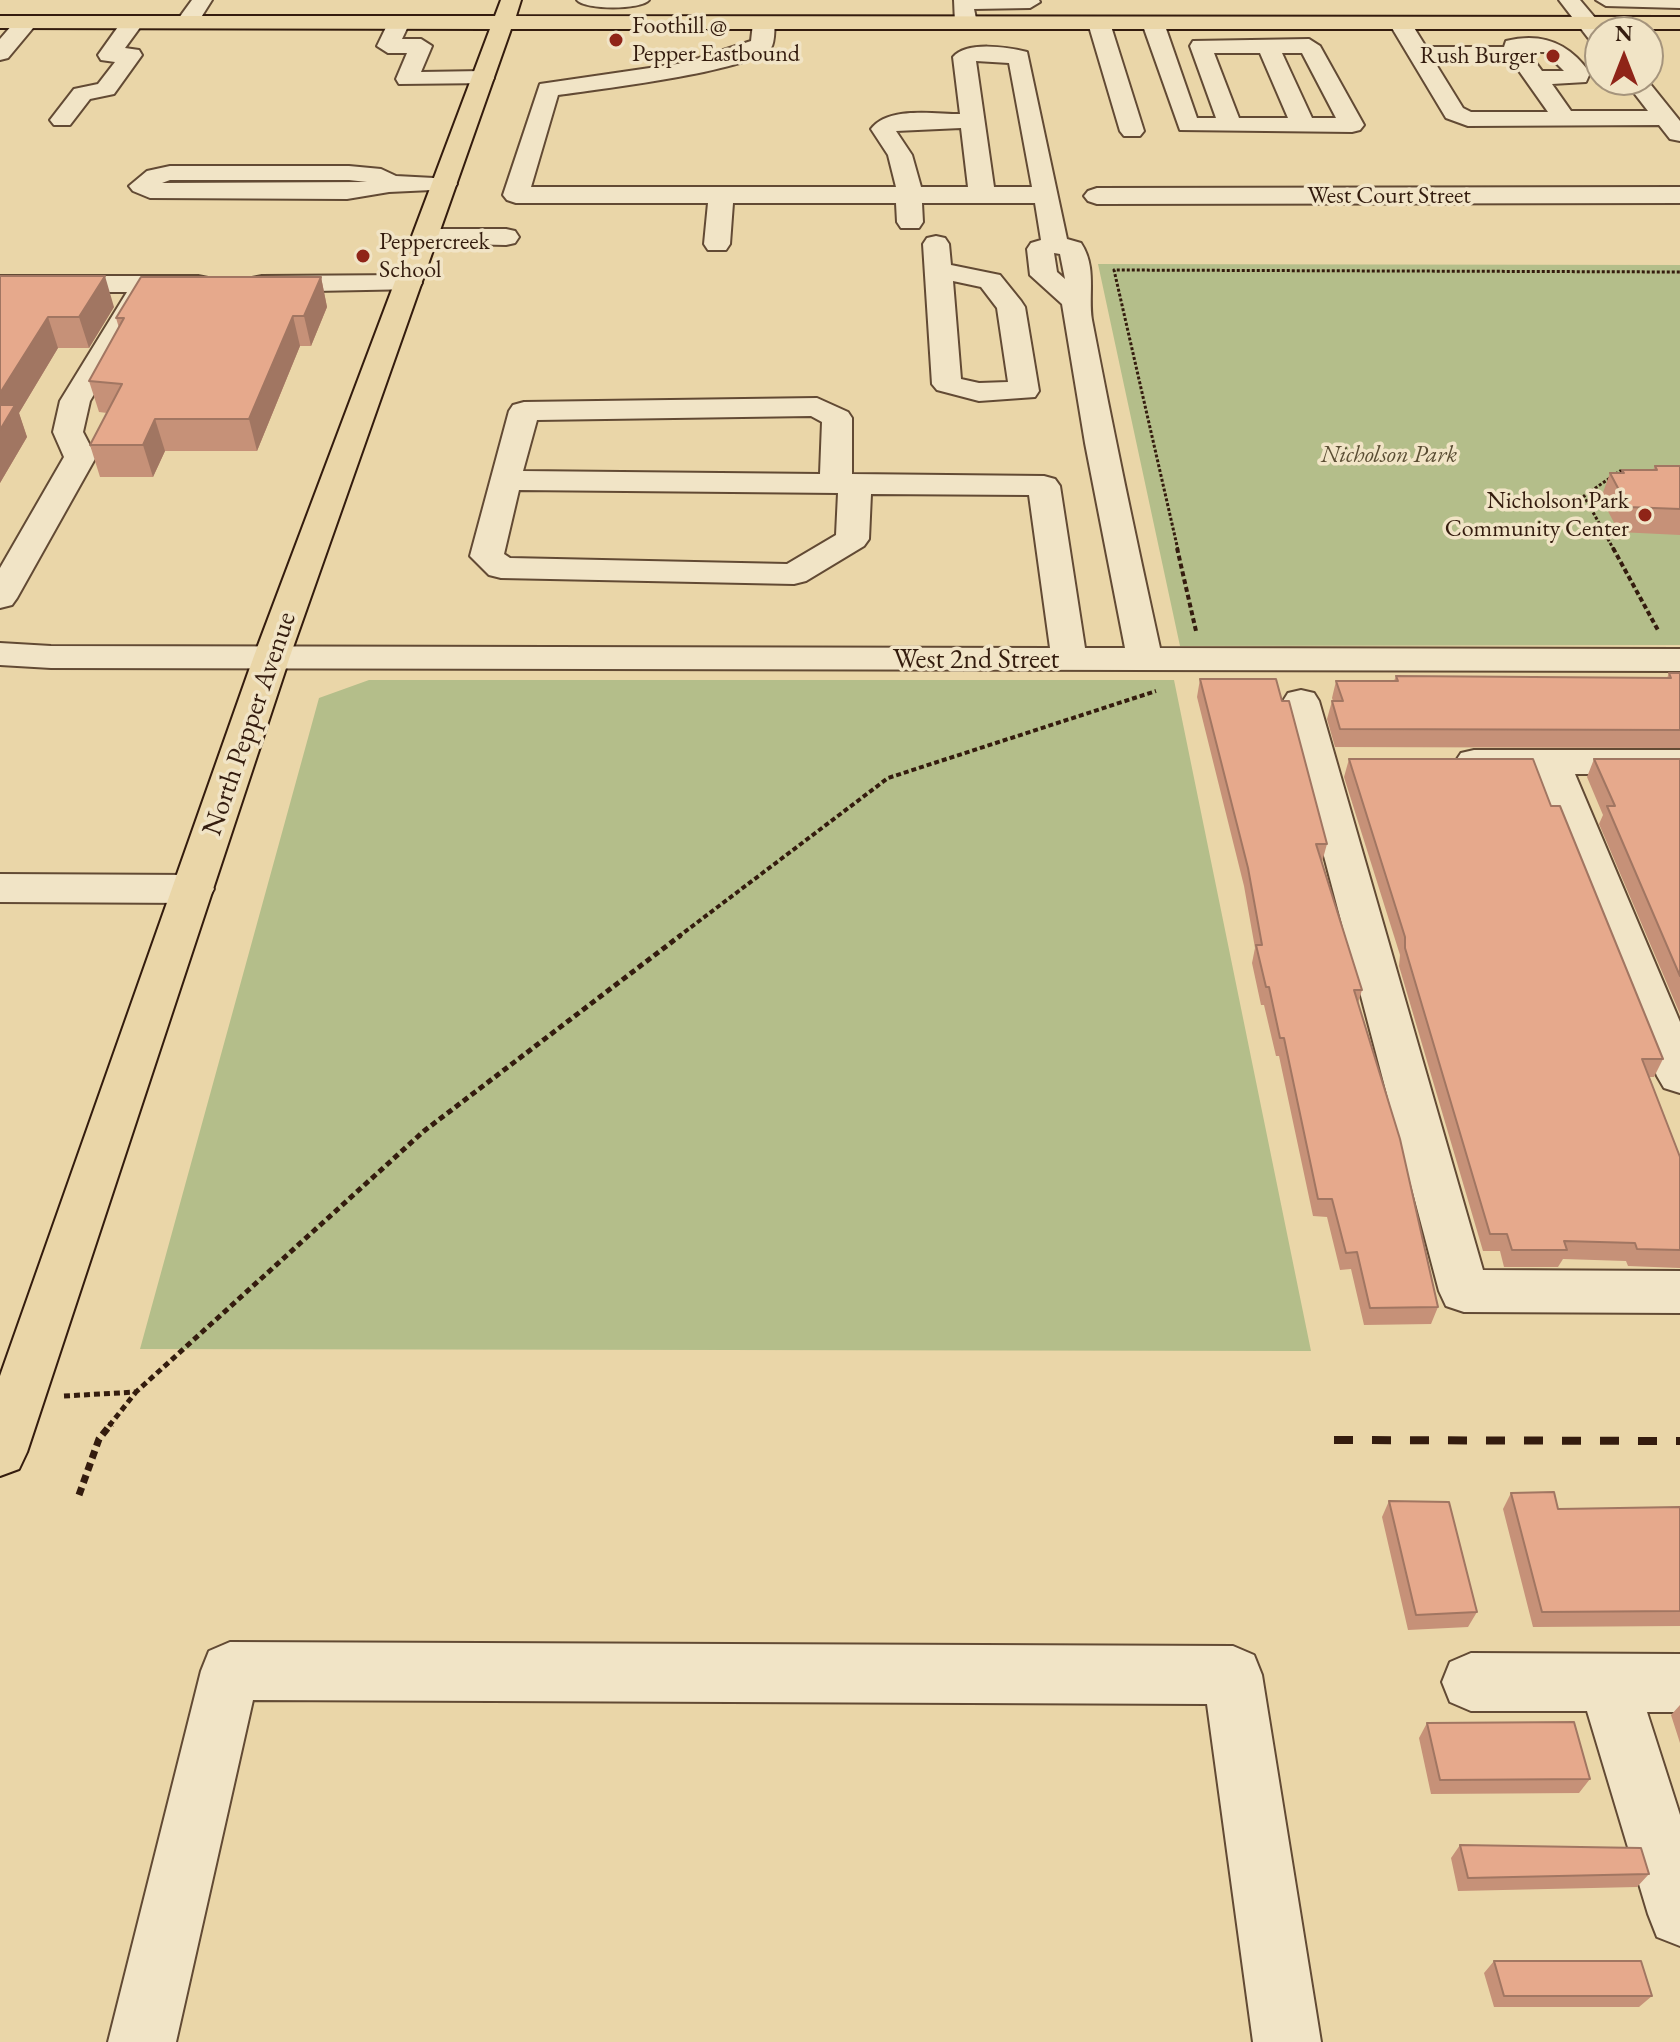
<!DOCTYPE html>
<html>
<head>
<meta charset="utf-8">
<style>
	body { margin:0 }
	#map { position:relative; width:1680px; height:2042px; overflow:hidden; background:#ead6a8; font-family:"EB Garamond",serif }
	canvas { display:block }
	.north { position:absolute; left:1584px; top:16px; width:80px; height:80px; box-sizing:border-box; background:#f1e4c6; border:2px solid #a5947c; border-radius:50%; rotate:0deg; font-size:22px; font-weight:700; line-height:32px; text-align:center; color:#341c0e }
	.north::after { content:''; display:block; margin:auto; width:28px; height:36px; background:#8f2418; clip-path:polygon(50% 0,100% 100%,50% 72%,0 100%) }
</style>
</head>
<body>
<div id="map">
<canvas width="1680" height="2042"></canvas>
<div class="north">N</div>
</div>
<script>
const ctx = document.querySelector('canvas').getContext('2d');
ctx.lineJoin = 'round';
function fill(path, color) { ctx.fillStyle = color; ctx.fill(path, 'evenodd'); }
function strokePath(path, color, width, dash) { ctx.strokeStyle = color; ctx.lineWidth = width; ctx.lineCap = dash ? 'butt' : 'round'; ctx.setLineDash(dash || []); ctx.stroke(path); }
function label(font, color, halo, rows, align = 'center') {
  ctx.font = font + ' "EB Garamond",serif'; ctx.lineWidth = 7; ctx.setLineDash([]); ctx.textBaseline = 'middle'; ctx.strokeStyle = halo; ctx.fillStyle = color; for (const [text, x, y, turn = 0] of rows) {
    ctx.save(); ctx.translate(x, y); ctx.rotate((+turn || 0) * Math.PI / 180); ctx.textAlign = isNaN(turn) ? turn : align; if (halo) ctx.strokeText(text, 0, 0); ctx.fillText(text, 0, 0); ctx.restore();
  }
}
fill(new Path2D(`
	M1098 264 1680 265V645L1180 646Z
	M369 680H1174L1311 1351 140 1349 319 698Z`), '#b4be8a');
const minor = new Path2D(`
	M192 0H212L195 27H179L176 22Z
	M577 0H649C641 10 585 10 577 0Z
	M954 0H1039L1040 2 1030 8 974 9 977 23 966 29 955 23Z
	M1559 0H1580L1607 32H1600V45L1592 43Z
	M1596 0H1680V8L1606 6Z
	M27 16 38 22 8 58 0 60V39L19 17Z
	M133 16 144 22 125 48 139 50 142 55 114 94 90 99 70 125H54L50 120 74 89 98 84 115 62 101 60 98 55 125 17Z
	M399 16 410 22 402 39H421L432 46 421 72 483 71 491 73 494 78 491 83 399 84 396 79 407 53H388L377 46 391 17Z
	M764 17 775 23C774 30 775 42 771 48 753 71 593 90 558 95L531 187H896L888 155 871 129C888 106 934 114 960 114L953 57C967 41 1007 47 1027 52L1067 239 1081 243C1097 267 1088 294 1092 320 1113 430 1136 539 1160 648L1680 649V671L51 668 0 665V643L51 646 1050 648 1029 495 871 494 869 539 864 546 806 581 794 584 501 578 489 575 470 556 509 411 513 405 524 402 817 398 848 412 852 418V474L1044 476 1055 479 1060 486 1085 648H1125L1085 443 1062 304 1030 275 1027 249 1031 243 1041 240 1035 203H922L923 222 919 228H901L897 222 896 203H733L730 244 726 250H708L704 244 708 203H516L507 200 503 195 540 84 684 63 751 41 753 23ZM976 61 1009 63 1032 187H994ZM961 128 968 187H921L912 155 896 131ZM1054 253 1060 254 1065 279 1057 272ZM811 416 822 422 820 474 523 471 537 420ZM519 490 838 493 836 535 787 564 510 558 504 554Z
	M1099 17 1110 23 1144 131 1140 136H1124L1120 131 1088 23Z
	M1153 17 1164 23 1197 118H1216L1190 46 1193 41 1309 39 1320 46 1364 125 1360 130 1352 132 1180 130 1142 23ZM1214 53H1260L1288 118H1239ZM1282 53H1302L1336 118H1312Z
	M1400 17 1408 18 1426 47H1504L1506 41C1542 32 1569 43 1590 73L1586 82 1552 84 1571 111H1648L1624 80H1647L1680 121V141L1670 139 1659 125 1468 126 1446 118 1389 23ZM1545 52 1564 71H1542L1528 52ZM1434 61H1512L1548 112H1471L1463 108Z
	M170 166H349L381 169 396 176 453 179 457 184 453 189 389 192 347 199 150 198 133 191 129 186 147 171ZM170 180H349L367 182 162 183Z
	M1680 187V203L1097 204 1088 201 1084 196 1088 191 1097 188Z
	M425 229H506L515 231 519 237 515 243 506 245 416 243 412 237 416 231Z
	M936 236 945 238 949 244 951 265 1000 275 1021 301 1025 307 1039 391 1035 397 979 401 937 390 932 384 923 244 927 238ZM953 281 981 287 997 308 1008 382 979 383 961 379Z
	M408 275 418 277 422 283 418 289 262 292 252 290 248 284 252 278 262 276Z
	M0 276H198L208 278 212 284 208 290 155 292 90 401 83 432 96 457 17 598 12 605 0 608V568L64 457 53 432 60 401 127 292H0Z
	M1301 690 1314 693 1319 701 1483 1270 1680 1271V1313L1464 1312 1446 1306 1439 1291 1283 701 1288 693Z
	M1474 750H1680V774H1575L1680 1022V1093L1664 1088 1657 1076 1537 774H1474L1461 771 1455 762 1461 753Z
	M0 874 193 875 208 879 214 889 208 899 193 903 0 902Z
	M230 1642 1233 1646 1254 1655 1262 1675 1321 2042H1253L1207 1704 253 1700 176 2042H108L201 1671 209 1651Z
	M1471 1653 1680 1654V1712H1647L1680 1815V1946L1657 1937 1648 1914 1587 1711H1471L1450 1702 1442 1682 1450 1662Z`);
const major = new Path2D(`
	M501 0H521L516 16 1680 17V29H511L290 656 27 1452 19 1469 0 1476V1376L254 656 490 29 0 28V16H495Z`);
strokePath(minor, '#624a34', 4);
strokePath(major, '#341c0e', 4);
strokePath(new Path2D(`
	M1178 550 1114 270 1680 272
	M1614 550 1584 496 1620 471H1627`), '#341c0e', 3, [3, 2]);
strokePath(new Path2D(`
	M1177 548 1196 631
	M1613 548 1659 632
	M678 937 888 778 1156 691`), '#341c0e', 4, [5, 3]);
strokePath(new Path2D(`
	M64 1396 136 1392 424 1131 681 935
	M109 1426 136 1392`), '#341c0e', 5, [6, 4]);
strokePath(new Path2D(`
	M79 1495 99 1439 111 1424`), '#341c0e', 7, [8, 5]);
fill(minor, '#f1e4c6');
fill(major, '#ead6a8');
strokePath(new Path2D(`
	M1334 1440 1680 1441`), '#341c0e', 8, [19, 19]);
fill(new Path2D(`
	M0 276 114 307 89 348H58L19 413 27 437 0 483Z
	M321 277 327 307 311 346H300L257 451H165L153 477H100L90 445 107 413 99 412 89 381 119 328 116 318Z
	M1655 466H1680V535L1619 532 1601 498 1610 473H1621L1622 470H1653Z
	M1669 673H1680V748L1335 747 1327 719 1332 701H1333L1332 698 1336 681H1394L1396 676 1667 678Z
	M1200 679 1282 701 1327 844 1322 862 1362 990 1358 1003 1438 1307 1431 1324 1364 1325 1351 1269 1340 1270 1327 1217 1313 1216 1279 1056H1276L1264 1005H1261L1252 963 1255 948 1244 886 1197 697Z
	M1349 759 1551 806 1663 1059 1654 1077H1649L1680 1157V1268L1628 1266 1626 1261 1563 1259 1558 1267H1504L1500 1251H1483L1399 966 1400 955 1344 777Z
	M1594 759H1680V1014L1599 824 1603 815 1587 777Z
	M1511 1493 1558 1509 1680 1507V1626L1533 1627 1503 1509Z
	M1389 1501 1477 1612 1468 1627 1408 1630 1382 1517Z
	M1680 1705V1743L1671 1715Z
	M1427 1723 1590 1779 1579 1793 1431 1794 1419 1738Z
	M1460 1845 1649 1874 1637 1887 1458 1891 1451 1858Z
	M1494 1961 1652 1996 1639 2007H1494L1484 1973Z`), '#c69178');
fill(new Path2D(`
	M105 276 114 307 89 348 79 317Z
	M321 277 327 307 311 346 304 316Z
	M293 316 300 346 257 451 249 419Z
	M48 317 58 348 19 413 27 437 0 483V393Z
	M155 419 165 451 153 477 143 445Z`), '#a17662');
const building = new Path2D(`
	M0 276H105L79 317H48L0 393Z
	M141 277H321L304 316H293L249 419H155L143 445H90L122 384 89 381 124 318H116Z
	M0 405H15L0 430Z
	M1655 466H1680V509L1628 507 1610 473H1624L1622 470H1657Z
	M1669 673H1680V730L1340 729 1332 701H1343L1336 681H1398L1396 676 1671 678Z
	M1200 679H1276L1282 701H1289L1327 844H1316L1362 990H1354L1400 1139 1438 1307 1370 1308 1357 1252 1346 1253 1332 1199H1318L1284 1038H1280L1269 987H1266L1256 945H1262L1248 868Z
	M1349 759H1533L1551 806H1560L1663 1059H1642L1680 1157V1250L1637 1249 1635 1243 1564 1241 1567 1250H1512L1507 1234H1490L1405 948V937Z
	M1594 759H1680V976L1607 806H1615Z
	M1554 1492 1558 1509 1680 1507V1611L1542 1612 1511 1493Z
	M1389 1501 1449 1502 1477 1612 1416 1615Z
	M1574 1722 1590 1779 1440 1780 1427 1723Z
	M1460 1845 1641 1848 1649 1874 1468 1878Z
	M1494 1961H1641L1652 1996H1504Z`);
fill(building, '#e6a98c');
strokePath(building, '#a17662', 2);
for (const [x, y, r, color] of [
	[616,40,8,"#8f2418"],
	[1553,56,8,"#8f2418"],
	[363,256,8,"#8f2418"],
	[1645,515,8,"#8f2418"]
]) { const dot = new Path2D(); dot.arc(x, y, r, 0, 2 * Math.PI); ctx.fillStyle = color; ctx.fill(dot); strokePath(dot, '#f1e4c6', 3); }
label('24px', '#341c0e', '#f1e4c6', [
	["Foothill @",632,26],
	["Pepper Eastbound",632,54],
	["Rush Burger",1537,56,"right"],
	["Peppercreek",379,242],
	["School",379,270],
	["Nicholson Park",1629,501,"right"],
	["Community Center",1629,529,"right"]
], 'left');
label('24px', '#341c0e', '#f1e4c6', [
	["West Court Street",1389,196]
]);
label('italic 24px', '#5a4d33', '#f1e4c6', [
	["Nicholson Park",1389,455]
]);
label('28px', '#341c0e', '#f1e4c6', [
	["West 2nd Street",976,660],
	["North Pepper Avenue",250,724,-71]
]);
</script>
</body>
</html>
